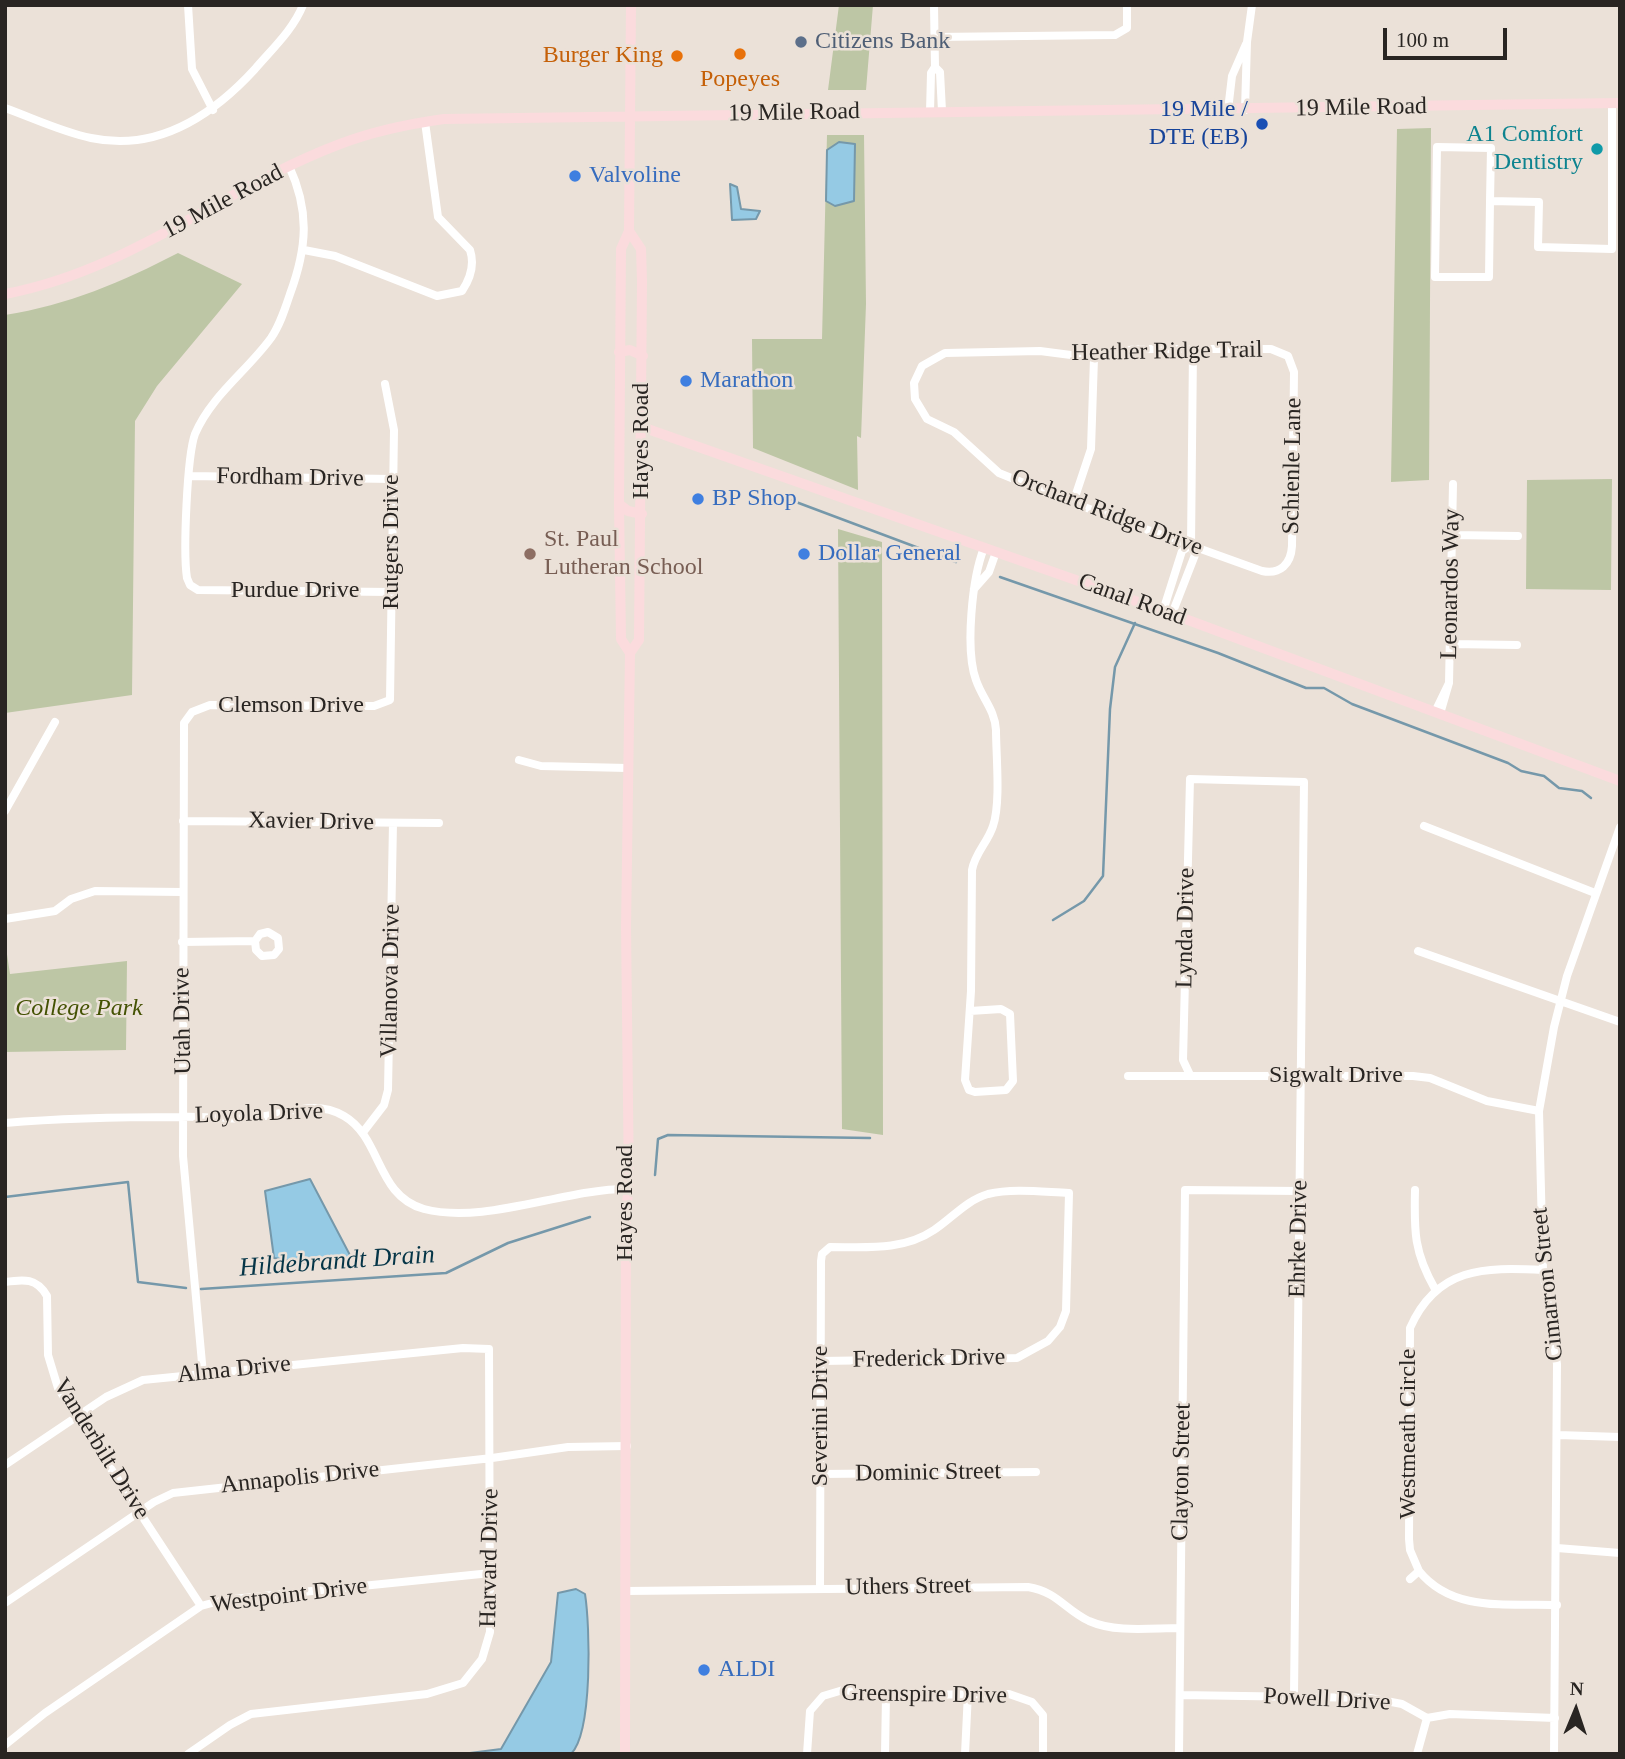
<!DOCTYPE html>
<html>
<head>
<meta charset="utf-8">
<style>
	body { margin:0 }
	#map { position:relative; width:1625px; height:1759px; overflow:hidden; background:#ebe1d8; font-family:Georgia,serif }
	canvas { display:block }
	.frame { position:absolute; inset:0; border:7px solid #292522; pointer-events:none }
	.north { position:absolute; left:1541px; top:1675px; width:70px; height:70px; -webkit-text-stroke:5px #ebe1d8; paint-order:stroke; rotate:2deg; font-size:19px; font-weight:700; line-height:28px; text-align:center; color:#292522 }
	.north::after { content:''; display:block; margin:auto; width:24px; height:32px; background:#292522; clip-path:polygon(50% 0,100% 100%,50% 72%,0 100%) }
	.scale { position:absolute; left:1383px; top:28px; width:124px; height:32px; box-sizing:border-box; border:4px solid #292522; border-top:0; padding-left:9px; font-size:21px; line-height:24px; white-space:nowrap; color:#292522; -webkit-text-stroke:5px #ebe1d8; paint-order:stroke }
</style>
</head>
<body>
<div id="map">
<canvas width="1625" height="1759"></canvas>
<div class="frame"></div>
<div class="north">N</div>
<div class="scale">100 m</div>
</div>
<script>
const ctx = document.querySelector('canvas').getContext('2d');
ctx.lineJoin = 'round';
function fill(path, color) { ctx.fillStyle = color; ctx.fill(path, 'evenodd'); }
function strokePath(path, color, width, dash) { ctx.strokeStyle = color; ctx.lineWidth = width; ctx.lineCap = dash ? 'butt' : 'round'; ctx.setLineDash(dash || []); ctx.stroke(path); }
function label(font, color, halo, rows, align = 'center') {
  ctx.font = font + ' Georgia,serif'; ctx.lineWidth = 5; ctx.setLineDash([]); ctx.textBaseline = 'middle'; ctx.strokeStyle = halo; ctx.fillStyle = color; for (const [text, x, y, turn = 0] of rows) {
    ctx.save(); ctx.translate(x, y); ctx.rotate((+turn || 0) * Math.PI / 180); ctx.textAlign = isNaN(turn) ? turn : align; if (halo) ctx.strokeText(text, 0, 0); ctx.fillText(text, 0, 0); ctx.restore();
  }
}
fill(new Path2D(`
	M839 5H873L866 90H828Z
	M1431 128 1429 480 1391 482 1397 129Z
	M827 135H864L866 304 861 438 857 436 858 490 753 448 752 339H822Z
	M178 253 242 284 157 386 135 421 132 695 5 713V315C68 305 122 282 178 253Z
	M1612 479 1611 590 1526 589 1527 480Z
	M838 529 882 542 883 1135 842 1129Z
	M5 941 10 974 127 961 126 1050 5 1052Z`), '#bdc6a5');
const water = new Path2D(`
	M839 142 855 144 854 201 835 206 826 201 827 150Z
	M730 184 737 187 741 209 760 211 756 219 732 220Z
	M310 1179 352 1259 304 1263 274 1258 265 1191Z
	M576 1589 585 1594C590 1625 593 1732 571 1754H462L501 1749 551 1662 558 1593Z`);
fill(water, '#95cae4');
strokePath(water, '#7598aa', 2);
strokePath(new Path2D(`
	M780 496 956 562
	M1000 577 1218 653 1306 688H1324L1352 704 1508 763 1521 771 1544 776 1559 788 1582 791 1591 798
	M1053 920 1084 901 1103 876 1110 709 1115 667 1135 623
	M655 1175 658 1139 668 1135 870 1138
	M5 1197 128 1182 138 1282 186 1288
	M201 1289 446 1273 508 1243 590 1217`), '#7598aa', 2.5);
strokePath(new Path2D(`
	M188 5 192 69 213 110
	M934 37 1115 35 1127 28V5
	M935 67 940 72 942 111
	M5 108C33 118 62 132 91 138 157 152 212 116 255 69 272 49 293 30 303 5
	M1228 110 1232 76 1246 44
	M1245 110 1247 42 1252 5
	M930 112 931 73 935 67 934 5
	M289 166C310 211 307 248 290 294 285 309 280 325 271 338 247 371 211 396 195 434 187 456 183 553 187 578L190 585 198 590 391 592
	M1490 201 1491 148 1437 147 1435 277H1489L1490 201 1539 202 1538 247 1612 249V103
	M304 250 335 256 437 296 462 291C470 279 475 265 470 250L438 217 425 122
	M1135 349H1271L1288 356 1294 372 1292 546C1291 564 1280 575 1262 571L1073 503 999 473 954 432 927 419 915 399 914 383 922 366 945 353 1040 351 1094 358Z
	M189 476 392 479
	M1073 503 1091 449 1094 358
	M1453 535 1518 536
	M1191 545 1193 349
	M974 589 989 572 996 552
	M1163 611 1182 551 1191 545 1195 555 1172 614
	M1452 644 1517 645
	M1449 683 1453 484
	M1435 712 1449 683 1440 714
	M519 760 541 766 627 768
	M5 811 55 722
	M183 821 439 823
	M1424 826 1595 893
	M5 919 55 911 71 899 95 891 182 892
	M182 942 255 941 260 934 268 932 278 938 279 949 274 955 262 956 256 950 255 941
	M1418 951 1620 1022
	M970 1011 1001 1009 1010 1014 1013 1081 1006 1090 975 1092 969 1090 965 1080 971 991 972 870C975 853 988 842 993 826 1001 803 996 755 996 730 995 710 982 698 976 680 965 650 972 578 984 548
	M1190 1075 1183 1060 1190 779 1304 782 1294 1696
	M1128 1076H1413L1430 1078 1487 1101 1539 1111
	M5 1123C64 1118 122 1117 181 1117 204 1116 228 1120 250 1118 282 1116 313 1098 344 1116 382 1138 376 1196 424 1209 485 1225 566 1188 629 1189
	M364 1131 384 1105 388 1090 393 823
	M1415 1190C1414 1232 1414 1252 1435 1289
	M5 1282C24 1279 37 1278 47 1296L48 1355 58 1388 201 1606
	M203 1374 183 1156 184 723 192 712 210 705 374 706 390 700 394 430 385 384
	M1558 1435 1620 1437
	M5 1465 106 1397 143 1380 463 1348 489 1349 490 1632 482 1659 463 1683 427 1694 251 1714 230 1725 188 1754
	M820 1474 1036 1472
	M1557 1548 1620 1553
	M1419 1571 1410 1550 1409 1539 1410 1328C1437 1267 1484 1267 1543 1270
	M1410 1579 1419 1571C1453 1613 1508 1603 1557 1605
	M820 1588C820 1479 821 1370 821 1261L822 1254 830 1247C866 1247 903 1251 934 1230 952 1218 967 1200 988 1194 1013 1188 1043 1192 1069 1193L1066 1311 1060 1327 1048 1341 1017 1358 821 1361
	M625 1591 1028 1587C1058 1592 1064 1609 1089 1621 1116 1633 1151 1628 1180 1628
	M5 1603 154 1502 173 1493 492 1458 568 1447 627 1446
	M1180 1695 1370 1698 1402 1704 1427 1718 1450 1714 1555 1718
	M5 1745 45 1713 201 1606 223 1600 491 1573
	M807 1754 810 1711 823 1696 843 1690 886 1695 1009 1694 1032 1702 1043 1715V1754
	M885 1754 886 1695
	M965 1754 968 1693
	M1179 1754 1185 1190 1300 1191
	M1417 1754 1427 1718
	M1554 1754 1557 1364 1543 1270 1539 1111 1554 1027 1567 976 1620 827`), '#fff', 8);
strokePath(new Path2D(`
	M629 231 641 249 642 281 639 640 630 653
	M5 294C132 270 223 188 340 144 374 131 408 124 444 119L1620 103
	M619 352 630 350 643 356
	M642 427 1172 614 1620 781
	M619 504 628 511 642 514
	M625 1754 626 1207 629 1189 626 927 630 653 621 639 619 504 621 249 629 231 631 5`), '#fbdbdd', 10);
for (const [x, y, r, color] of [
	[801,42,7,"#5c6f8a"],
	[740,54,7,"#e8710a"],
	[677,56,7,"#e8710a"],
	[1262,124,7,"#1a4fb4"],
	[1597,149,7,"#0f9aa8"],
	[575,176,7,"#3f7fe0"],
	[686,381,7,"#3f7fe0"],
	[698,499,7,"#3f7fe0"],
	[530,554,7,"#8d6e63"],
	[804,554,7,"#3f7fe0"],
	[704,1670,7,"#3f7fe0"]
]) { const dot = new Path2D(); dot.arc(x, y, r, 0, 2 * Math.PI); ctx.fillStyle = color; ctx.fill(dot); strokePath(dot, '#ebe1d8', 2.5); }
label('24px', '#4e5e75', '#ebe1d8', [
	["Citizens Bank",815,42]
], 'left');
label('24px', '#c56008', '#ebe1d8', [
	["Burger King",663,56],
	["Popeyes",740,80,"center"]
], 'right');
label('24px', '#292522', '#ebe1d8', [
	["19 Mile Road",1361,108,-1],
	["19 Mile Road",794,113,-1],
	["19 Mile Road",223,202,-28],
	["Heather Ridge Trail",1167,352,-1],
	["Hayes Road",642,441,-90],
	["Schienle Lane",1293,466,-89],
	["Fordham Drive",290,478,1],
	["Orchard Ridge Drive",1107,513,21],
	["Rutgers Drive",392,542,-90],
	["Leonardos Way",1451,584,-89],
	["Purdue Drive",295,591],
	["Canal Road",1132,600,20],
	["Clemson Drive",291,706],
	["Xavier Drive",311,822,1],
	["Lynda Drive",1186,928,-89],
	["Villanova Drive",391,981,-89],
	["Utah Drive",183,1021,-91],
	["Sigwalt Drive",1336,1076],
	["Loyola Drive",259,1114,-2],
	["Hayes Road",626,1203,-90],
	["Ehrke Drive",1299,1239,-89],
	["Cimarron Street",1548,1284,-96],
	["Frederick Drive",929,1359,-1],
	["Alma Drive",234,1370,-6],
	["Severini Drive",821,1416,-90],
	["Westmeath Circle",1409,1434,-90],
	["Vanderbilt Drive",101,1449,58],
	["Clayton Street",1182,1472,-89],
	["Dominic Street",928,1473,-1],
	["Annapolis Drive",300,1478,-6],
	["Harvard Drive",490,1558,-89],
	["Uthers Street",908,1587,-1],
	["Westpoint Drive",289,1596,-7],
	["Greenspire Drive",924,1695,1],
	["Powell Drive",1327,1700,3]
]);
label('24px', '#164399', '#ebe1d8', [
	["19 Mile /",1248,110],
	["DTE (EB)",1248,138]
], 'right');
label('24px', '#0d838f', '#ebe1d8', [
	["A1 Comfort",1583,135],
	["Dentistry",1583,163]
], 'right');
label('24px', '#366cbe', '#ebe1d8', [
	["Valvoline",589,176],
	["Marathon",700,381],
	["BP Shop",712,499],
	["Dollar General",818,554],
	["ALDI",718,1670]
], 'left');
label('24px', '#785e54', '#ebe1d8', [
	["St. Paul",544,540],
	["Lutheran School",544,568]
], 'left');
label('italic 24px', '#445203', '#ebe1d8', [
	["College Park",79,1009]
]);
label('italic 26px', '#053547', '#ebe1d8', [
	["Hildebrandt Drain",337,1262,-4]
]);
</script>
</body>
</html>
